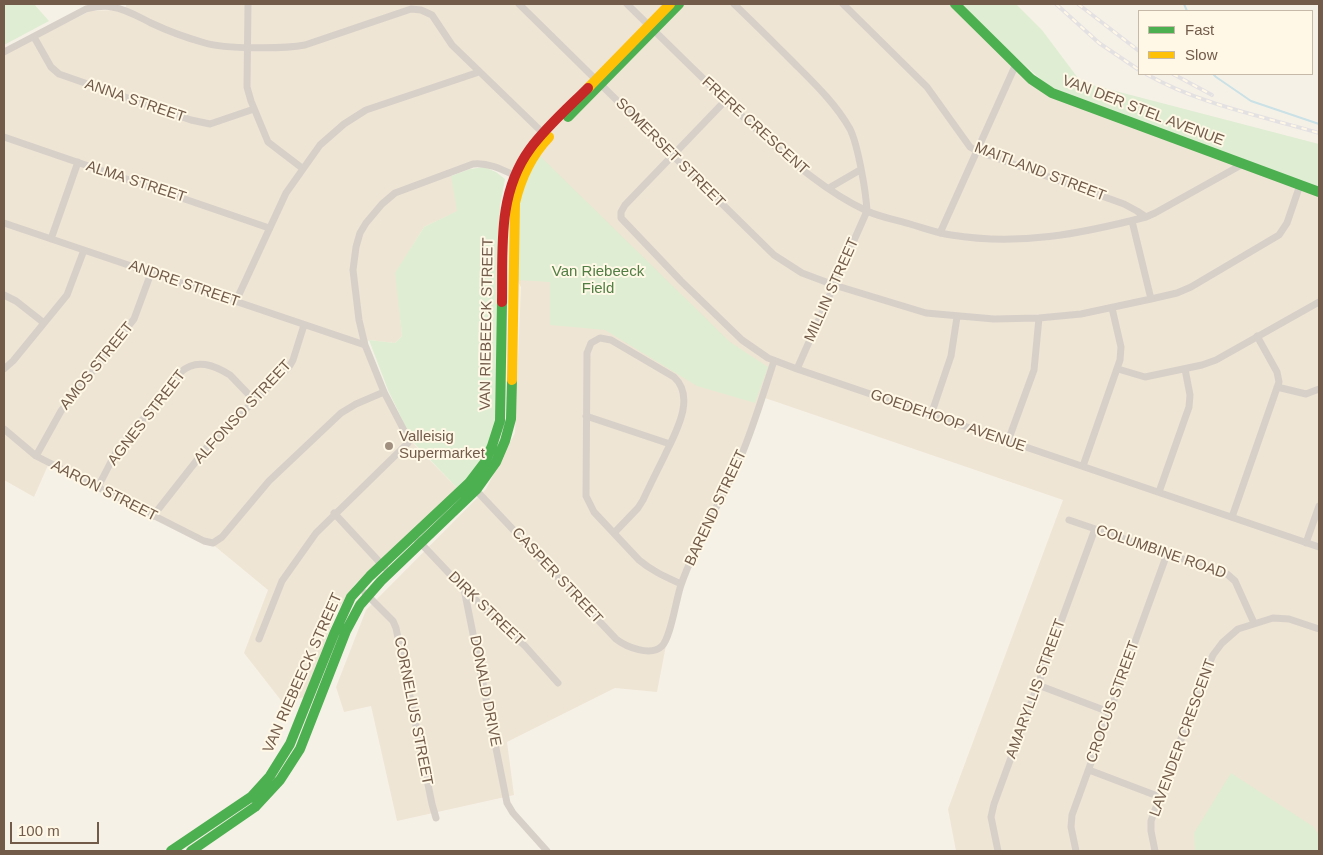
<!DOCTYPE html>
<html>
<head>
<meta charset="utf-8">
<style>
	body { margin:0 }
	#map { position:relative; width:1323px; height:855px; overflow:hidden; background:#f6f1e7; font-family:Helvetica,sans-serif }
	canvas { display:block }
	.frame { position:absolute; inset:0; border:5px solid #735b49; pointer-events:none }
	.legend { position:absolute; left:1138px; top:10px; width:175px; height:65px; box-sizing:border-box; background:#fff8e7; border:1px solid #c7b9a8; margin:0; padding:6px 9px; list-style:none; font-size:15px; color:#735b49 }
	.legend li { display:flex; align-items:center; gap:10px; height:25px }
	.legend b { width:25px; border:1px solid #c7b9a8 }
	.scale { position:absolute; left:10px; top:822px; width:89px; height:22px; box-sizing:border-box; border:2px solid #735b49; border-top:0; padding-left:6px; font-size:15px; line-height:18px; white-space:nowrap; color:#735b49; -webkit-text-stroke:4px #fff8e7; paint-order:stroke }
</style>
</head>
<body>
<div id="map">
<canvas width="1323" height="855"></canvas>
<div class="frame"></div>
<ul class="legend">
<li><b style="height:6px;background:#4caf50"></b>Fast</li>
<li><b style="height:6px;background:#ffc107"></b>Slow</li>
</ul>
<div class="scale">100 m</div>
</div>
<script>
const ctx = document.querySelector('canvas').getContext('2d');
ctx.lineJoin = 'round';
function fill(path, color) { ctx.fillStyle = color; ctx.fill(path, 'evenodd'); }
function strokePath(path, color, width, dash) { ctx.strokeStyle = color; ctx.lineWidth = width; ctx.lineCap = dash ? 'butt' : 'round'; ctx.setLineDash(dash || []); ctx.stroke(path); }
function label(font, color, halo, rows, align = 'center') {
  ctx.font = font + ' Helvetica,sans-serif'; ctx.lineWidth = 4; ctx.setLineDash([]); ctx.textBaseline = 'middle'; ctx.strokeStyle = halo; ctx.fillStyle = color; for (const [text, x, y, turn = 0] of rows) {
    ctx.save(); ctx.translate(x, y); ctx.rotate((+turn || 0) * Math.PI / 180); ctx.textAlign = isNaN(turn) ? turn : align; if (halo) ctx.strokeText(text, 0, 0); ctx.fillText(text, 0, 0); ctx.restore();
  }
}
fill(new Path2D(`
	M127 4H956L1038 84 1319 193V851H956L948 809 1063 500 762 397 749 435 689 566 668 635 657 692 615 688 507 742 514 795 397 821 371 706 344 712 336 687 366 610 486 489 515 433 521 287 517 280 525 180 484 164 451 171 458 211 424 227 396 273 402 336 395 343 369 340 365 345 408 438 458 489 355 584 337 611 304 697 283 703 244 653 268 590 211 543 49 463 34 497 4 480V54L90 11 114 10 122 13Z`), '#efe5d4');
fill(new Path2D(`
	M4 4H34L49 21 4 45Z
	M957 4H1016L1042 30 1081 82 1319 144V188L1098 107 1047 85Z
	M540 156 730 342 768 367 755 403 697 386 605 330 550 325V282L517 280 519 203 525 180Z
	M484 167 496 172 505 179 500 206 497 422 483 457 466 481 458 489 413 442 388 390 369 340 395 343 402 336 395 273 424 227 457 211 451 176 470 169Z
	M1231 773 1314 827 1319 836V851H1195L1194 833Z`), '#dfedd2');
strokePath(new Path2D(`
	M1184 4 1187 11
	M1213 74 1216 77 1251 101 1319 124`), '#cae1e6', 2);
strokePath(new Path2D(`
	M248 4 247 87 251 101 268 142 302 168
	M519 4 774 255 802 273 834 285 926 313 994 319 1039 318 1081 314 1151 299 1177 293 1191 287 1279 235 1287 223 1300 185
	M627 4C670 46 713 89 757 130 791 161 826 192 867 211 880 217 896 220 910 224 924 228 937 233 951 235 1019 246 1080 234 1146 217L1155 213 1243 164
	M734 4C754 23 774 43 794 63 814 83 836 104 850 129 858 145 866 192 867 211L797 369
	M843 4 927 87 970 147 977 151 1124 204 1137 211 1146 217
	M34 37 51 67 59 74 191 120 210 124 254 109
	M4 52 86 9C95 7 103 5 112 7 126 9 139 17 151 23 168 31 187 38 205 43 224 49 284 49 305 45L411 9 421 10 432 15 452 45 545 135
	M725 101 625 205 621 212V218L681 281 742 340 768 358 797 369 1319 547
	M4 137 269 228
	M829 188 860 170
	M1132 221 1151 299
	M4 223 365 345
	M940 233 1016 64
	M51 239 78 162
	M4 295 16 301 44 323
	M236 301 286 193 320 145 344 124 366 110 479 72
	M4 369 13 361 67 295 84 250
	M1118 369 1145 377 1202 365 1216 360 1319 302
	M1277 387 1306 394 1319 389
	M931 415 951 356 957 317
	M586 416 670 444
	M4 429 36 456 204 541 213 543 222 537 269 481 341 413 356 404 384 392
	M1008 441 1034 370 1039 318
	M36 456 61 411 134 319 151 273
	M1083 466 1120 360 1121 347 1112 308
	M98 487 115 454 181 372C196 358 214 365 230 375L254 400
	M473 487 616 639C626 647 651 657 662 646 671 637 676 599 681 585 696 542 720 503 739 461 753 429 763 394 774 361
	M1159 492 1189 407 1190 395 1185 369
	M334 513 385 568
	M153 516 208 446 289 367 293 360 304 325
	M1232 517 1279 382 1277 372 1257 336
	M1069 520 1227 574 1235 581 1254 623
	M614 533 638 508 643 500C650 485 657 471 664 457 674 435 697 398 674 377L611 340 600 338 591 343 587 353 586 496 594 512 639 560C652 571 666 577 681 584
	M413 535 464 589 525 646 558 683
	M1306 543 1319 506
	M464 589 507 803 513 813 547 851
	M365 593 393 621 396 628 432 804 436 818
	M259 639 282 581 316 533 408 443V438L384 392 365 345 359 320 353 270 356 247 360 233 366 223 382 204 395 193 473 164C489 162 505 171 518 177
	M1038 685 1109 712
	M1089 770 1160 797
	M998 851 991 817 994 804 1095 529
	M1076 851 1071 827 1072 815 1167 554
	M1155 851 1151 831V821L1205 673 1213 655 1222 643 1238 629 1273 618 1289 619 1319 629`), '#d7d0c9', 7);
strokePath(new Path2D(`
	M955 4 1031 79 1052 93 1319 192
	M568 117 679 4
	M171 851 251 797 270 776 290 744 334 634 351 597 370 576 469 483 485 462 492 446 500 421 502 302
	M191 851 255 807 280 780 300 749 346 631 360 605 381 581 476 490 496 462 505 441 511 419 512 380`), '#4caf50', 10);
strokePath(new Path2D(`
	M588 88 670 4
	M512 380 515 203C521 177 531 156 549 137`), '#ffc107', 10);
strokePath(new Path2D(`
	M502 302C503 249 497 194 530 149 546 127 569 107 588 88`), '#c62828', 10);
const rail = new Path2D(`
	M1056 4 1099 43 1139 70
	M1078 4 1139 51
	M1146 74C1199 104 1261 116 1319 133
	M1173 74 1212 95`);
strokePath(rail, '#e4e1e3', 4);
strokePath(rail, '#fff8e7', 2, [5.5]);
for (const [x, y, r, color] of [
	[389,446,5,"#a19080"]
]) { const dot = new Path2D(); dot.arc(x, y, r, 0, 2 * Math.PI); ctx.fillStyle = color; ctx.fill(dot); strokePath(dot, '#fff8e7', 2); }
label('15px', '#735b49', '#fff8e7', [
	["ANNA STREET",135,101,19],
	["VAN DER STEL AVENUE",1143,111,21],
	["FRERE CRESCENT",755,126,42],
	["SOMERSET STREET",670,153,45],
	["MAITLAND STREET",1040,172,21],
	["ALMA STREET",136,182,18],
	["ANDRE STREET",184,284,19],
	["MILLIN STREET",832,290,-66],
	["VAN RIEBEECK STREET",487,324,-89],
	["AMOS STREET",97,366,-51],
	["ALFONSO STREET",243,412,-47],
	["AGNES STREET",147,418,-52],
	["GOEDEHOOP AVENUE",948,421,19],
	["AARON STREET",104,491,27],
	["BAREND STREET",716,508,-65],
	["COLUMBINE ROAD",1161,552,19],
	["CASPER STREET",557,576,47],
	["DIRK STREET",486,609,44],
	["VAN RIEBEECK STREET",303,673,-66],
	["AMARYLLIS STREET",1036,689,-70],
	["DONALD DRIVE",485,691,79],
	["CROCUS STREET",1113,702,-70],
	["CORNELIUS STREET",413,711,79],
	["LAVENDER CRESCENT",1183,738,-70]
]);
label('15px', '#507e43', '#fff8e7', [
	["Van Riebeeck",598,272],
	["Field",598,289]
]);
label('15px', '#735b49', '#fff8e7', [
	["Valleisig",399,437],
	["Supermarket",399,454]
], 'left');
</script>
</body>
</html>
